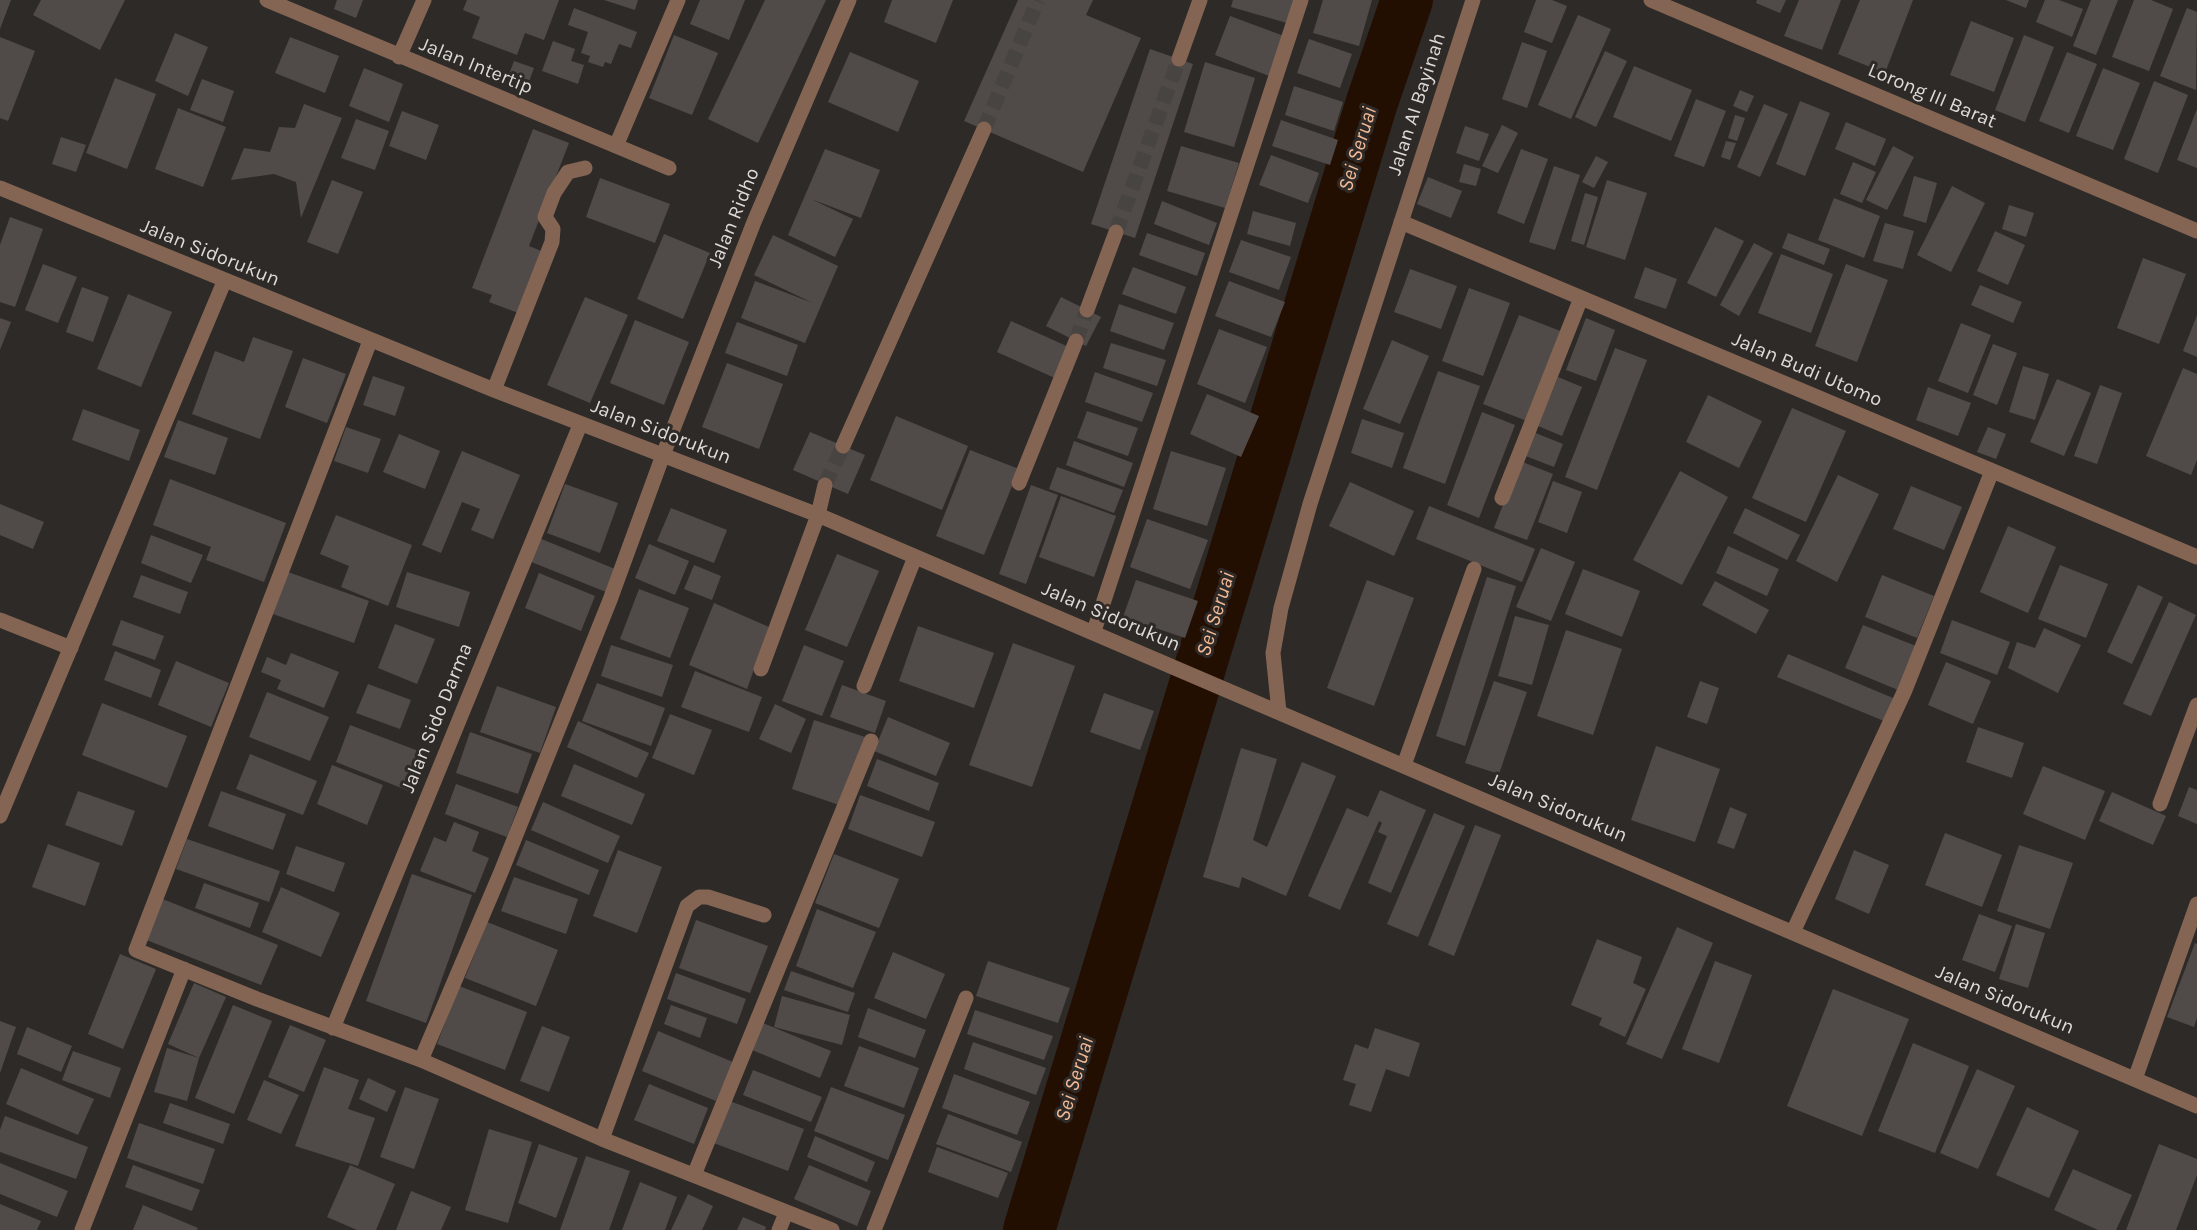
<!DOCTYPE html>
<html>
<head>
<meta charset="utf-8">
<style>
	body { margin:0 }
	canvas { display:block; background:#2e2a27 }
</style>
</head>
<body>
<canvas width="2197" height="1230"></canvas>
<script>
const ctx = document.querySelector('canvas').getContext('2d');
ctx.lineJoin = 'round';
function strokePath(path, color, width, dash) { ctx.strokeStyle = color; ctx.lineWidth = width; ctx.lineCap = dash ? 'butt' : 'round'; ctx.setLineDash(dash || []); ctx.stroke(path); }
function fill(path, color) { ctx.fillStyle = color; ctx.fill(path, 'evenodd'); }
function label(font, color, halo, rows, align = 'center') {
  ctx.font = font + ' Karla,sans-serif'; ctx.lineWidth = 6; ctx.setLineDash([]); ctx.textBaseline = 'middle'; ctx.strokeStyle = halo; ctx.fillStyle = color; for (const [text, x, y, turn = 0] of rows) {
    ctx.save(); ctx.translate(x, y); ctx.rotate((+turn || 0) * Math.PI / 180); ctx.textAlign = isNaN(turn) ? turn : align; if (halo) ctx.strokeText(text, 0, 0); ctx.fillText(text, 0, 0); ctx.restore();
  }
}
strokePath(new Path2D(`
	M1029 1230 1372 102 1407 0`), '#230e02', 52);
fill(new Path2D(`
	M0 0H11L0 29Z
	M41 0H125L100 50 33 15Z
	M337 0H363L356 18 334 9Z
	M467 0H559L544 40 525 33 517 55 472 38 480 17 463 10Z
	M604 0H638L635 10Z
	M700 0H745L729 40 690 24Z
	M765 0H826L758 143 708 119Z
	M892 0H953L936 43 884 22Z
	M1018 0H1093L1086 15 1141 38 1083 172 964 121Z
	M1233 0H1294L1287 23 1231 7Z
	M1323 0H1372L1359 46 1313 33Z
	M1536 0H1552L1567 6 1552 43 1524 32Z
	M1757 0H1786L1780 13 1756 3Z
	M1799 0H1841L1822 50 1784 36Z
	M1860 0H1913L1885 73 1838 54Z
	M2006 0H2029L2026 8Z
	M2045 0H2059L2083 9 2072 37 2036 22Z
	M2091 0H2118L2096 55 2073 46Z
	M2134 0H2151L2173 9 2149 71 2112 57Z
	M574 8 637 32 631 48 619 44 611 64 605 62 603 67 588 62 590 56 581 53 588 32 568 25Z
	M2187 8 2197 12 2196 90 2160 76Z
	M1578 15 1611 29 1571 119 1538 105Z
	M1230 16 1284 36 1269 76 1215 55Z
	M1971 21 2014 38 1994 92 1950 75Z
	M175 33 208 47 188 96 155 81Z
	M674 35 718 53 692 115 649 98Z
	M2024 35 2054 47 2025 122 1995 110Z
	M0 37 35 51 8 121 0 118Z
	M290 37 339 56 325 93 275 73Z
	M1309 39 1352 54 1340 88 1297 73Z
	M553 41 575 49 571 61 584 65 578 84 542 71Z
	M1522 42 1547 51 1527 108 1502 99Z
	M1150 49 1193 64 1135 238 1091 224Z
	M1605 51 1627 61 1596 127 1575 117Z
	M850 52 919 81 898 132 828 102Z
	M2067 52 2097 64 2069 133 2039 121Z
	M514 61 534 68 527 87 507 80Z
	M1205 62 1255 78 1234 147 1184 132Z
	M1634 66 1692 90 1671 141 1613 117Z
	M364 68 403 84 389 122 349 106Z
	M2103 68 2140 83 2113 150 2076 136Z
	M115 78 156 94 127 169 86 153Z
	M202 79 234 91 223 122 190 110Z
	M2154 81 2188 95 2158 173 2124 159Z
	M1294 86 1343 102 1334 131 1285 115Z
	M1740 90 1754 96 1747 112 1733 106Z
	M1696 99 1726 111 1704 167 1674 156Z
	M1800 101 1830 113 1805 176 1776 164Z
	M304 104 342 118 301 218 296 182 274 174 231 180 244 148 270 152 279 127 295 128Z
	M1764 104 1788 114 1760 177 1737 167Z
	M178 108 226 127 203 187 155 169Z
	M2197 109V168L2177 160Z
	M402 111 439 125 426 160 389 146Z
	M1735 115 1745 118 1737 141 1728 138Z
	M356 119 389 131 375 170 341 158Z
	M1281 120 1338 140 1330 165 1272 146Z
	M1846 122 1886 139 1875 166 1835 149Z
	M1502 125 1518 133 1498 173 1482 166Z
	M1465 126 1489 134 1479 161 1456 153Z
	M533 129 569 143 529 246 544 252 521 314 489 302 492 295 472 288Z
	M61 137 86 145 76 172 52 164Z
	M1726 141 1736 143 1730 160 1721 157Z
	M1181 146 1239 163 1225 208 1167 191Z
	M1893 146 1914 157 1887 210 1866 200Z
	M825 149 880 170 861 218 811 199 853 219 835 257 788 235Z
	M1521 149 1548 159 1524 224 1497 213Z
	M1271 155 1319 173 1308 203 1259 185Z
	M1596 156 1608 162 1594 188 1582 182Z
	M1853 162 1876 172 1862 203 1840 194Z
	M1464 164 1481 169 1476 186 1459 182Z
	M1554 166 1580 175 1555 250 1529 242Z
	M1914 176 1937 183 1926 223 1903 216Z
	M1428 177 1462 191 1451 218 1417 204Z
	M600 178 670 204 655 243 586 217Z
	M332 180 363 192 338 254 307 242Z
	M1607 180 1647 193 1625 260 1586 247Z
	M1952 186 1985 203 1951 272 1917 255Z
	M1585 193 1598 197 1584 245 1571 241Z
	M1834 198 1880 216 1864 258 1818 240Z
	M1162 201 1217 223 1209 245 1154 224Z
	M2009 205 2034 213 2026 237 2002 229Z
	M1253 211 1296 223 1290 246 1247 234Z
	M10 217 43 229 15 307 0 302V245Z
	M1885 223 1914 231 1903 269 1873 261Z
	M1715 227 1744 241 1716 297 1687 283Z
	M1995 231 2025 245 2008 285 1977 271Z
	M1147 233 1205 253 1197 276 1139 255Z
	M1788 233 1830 249 1824 265 1782 248Z
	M664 234 710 253 683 319 637 299Z
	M773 235 838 266 805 343 741 318 755 281 813 303 754 275Z
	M1241 240 1291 257 1279 290 1229 272Z
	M1754 243 1773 253 1739 316 1720 305Z
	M1781 254 1833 274 1811 333 1758 313Z
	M2143 258 2186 274 2159 344 2117 328Z
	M43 264 77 277 58 323 25 310Z
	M1846 264 1888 280 1857 362 1815 346Z
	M1133 267 1186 287 1176 314 1122 294Z
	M1645 267 1677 279 1666 309 1634 298Z
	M1410 269 1457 286 1441 329 1394 312Z
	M1229 281 1285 302 1271 337 1215 316Z
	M1980 285 2022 302 2013 323 1971 305Z
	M82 287 109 297 93 342 66 332Z
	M1469 288 1510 303 1483 376 1442 361Z
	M128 294 172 312 141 387 97 369Z
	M585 297 628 315 590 403 547 385Z
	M1061 297 1101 317 1086 346 1046 326Z
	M1119 304 1174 323 1164 350 1110 331Z
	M1519 315 1563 332 1527 421 1483 404Z
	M2197 315V357L2183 351Z
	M0 318 11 322 0 350Z
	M1586 318 1615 330 1596 381 1566 370Z
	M635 320 689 342 664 405 610 383Z
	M1011 321 1071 348 1057 379 997 352Z
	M737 322 798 345 787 376 725 353Z
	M1961 323 1991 335 1968 393 1938 381Z
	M1219 329 1267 347 1245 403 1197 384Z
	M253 337 293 351 260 439 192 414 215 351 244 362Z
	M1392 340 1429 356 1400 424 1363 409Z
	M1111 343 1166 360 1157 386 1103 368Z
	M1993 344 2017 353 1997 405 1973 395Z
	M1615 348 1647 360 1597 490 1565 477Z
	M303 358 346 374 327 423 285 407Z
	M727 363 783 384 759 449 702 427Z
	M2023 366 2049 374 2035 420 2009 412Z
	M2183 368 2197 374V460L2191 475 2146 456Z
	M1438 371 1480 386 1445 484 1403 468Z
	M1095 372 1153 393 1142 422 1085 402Z
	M373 376 405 387 395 416 363 405Z
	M1558 377 1582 387 1562 436 1538 426Z
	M2057 379 2091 393 2064 456 2030 442Z
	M2100 385 2122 393 2097 464 2074 456Z
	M1928 387 1971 403 1958 436 1916 420Z
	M1207 394 1259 416 1241 457 1190 434Z
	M1708 395 1762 421 1739 468 1686 442Z
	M1792 408 1846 431 1806 522 1752 498Z
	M83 409 140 430 129 461 72 440Z
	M1087 411 1138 428 1128 456 1077 438Z
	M1482 412 1515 425 1479 518 1447 505Z
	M896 416 968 446 942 510 870 480Z
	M1362 419 1404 433 1392 468 1351 453Z
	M178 420 228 438 215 475 164 457Z
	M346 427 381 439 368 473 334 461Z
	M1988 427 2006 434 1996 459 1977 452Z
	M810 432 865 455 848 494 793 470Z
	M1533 432 1563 444 1554 467 1523 455Z
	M399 434 440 451 425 489 383 472Z
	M1074 441 1133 463 1124 487 1066 465Z
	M970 450 1019 469 984 555 936 536Z
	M462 451 520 475 493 539 471 530 480 509 462 502 441 553 422 545Z
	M1171 451 1226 468 1207 526 1153 509Z
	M1520 461 1553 474 1527 540 1494 528Z
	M1057 467 1123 490 1114 513 1049 489Z
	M1680 471 1728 497 1682 585 1633 560Z
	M1838 475 1879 494 1837 582 1796 561Z
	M170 479 286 523 264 582 206 560 211 547 153 525Z
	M1553 481 1582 492 1567 533 1538 522Z
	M1350 482 1414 511 1394 556 1329 526Z
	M565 484 618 503 600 553 547 533Z
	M1031 485 1058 495 1026 584 999 574Z
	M1911 486 1962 507 1944 550 1893 529Z
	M1061 496 1116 516 1094 577 1039 557Z
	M0 504 44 522 33 549 0 535Z
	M1429 506 1535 549 1522 582 1416 539Z
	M671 508 727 530 714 563 657 541Z
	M1745 508 1800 535 1787 560 1733 533Z
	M336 515 412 545 388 606 341 587 349 566 320 554Z
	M1147 519 1208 540 1190 589 1130 567Z
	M2008 526 2056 547 2028 613 1980 592Z
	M151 535 203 555 191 583 141 563Z
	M539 538 615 569 606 592 529 561Z
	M649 544 689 561 675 595 635 578Z
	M1728 546 1779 569 1767 596 1716 573Z
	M1541 548 1575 562 1551 621 1516 607Z
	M837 554 879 571 847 647 805 630Z
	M694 565 721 576 712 600 684 589Z
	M2060 565 2108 584 2086 638 2038 619Z
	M1583 569 1640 591 1622 637 1565 614Z
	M288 572 369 601 354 643 273 614Z
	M407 572 470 592 459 627 396 607Z
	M539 573 595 596 581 631 525 608Z
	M141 575 188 592 180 614 133 597Z
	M1882 575 1934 596 1917 638 1865 617Z
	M1487 577 1516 586 1465 746 1436 736Z
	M1136 580 1198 601 1185 638 1123 617Z
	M1367 580 1414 598 1374 706 1327 688Z
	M1715 581 1769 610 1756 634 1702 605Z
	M2138 585 2163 597 2132 664 2107 652Z
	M639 589 689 608 670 658 620 639Z
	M2169 602 2196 615 2151 716 2123 704Z
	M714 603 769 627 747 689 689 665Z
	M1515 616 1549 625 1532 685 1498 676Z
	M121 620 164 636 155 660 112 645Z
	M1952 620 2010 642 1997 675 1940 653Z
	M395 624 435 639 417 684 378 668Z
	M1863 625 1916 646 1898 690 1845 668Z
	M918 626 994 653 974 708 899 681Z
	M2044 628 2081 645 2058 693 2008 668 2017 642 2035 648Z
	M1566 630 1622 649 1593 735 1537 716Z
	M1013 643 1075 666 1032 787 969 765Z
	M611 645 673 665 662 697 601 676Z
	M804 645 844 661 822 716 782 701Z
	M115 651 161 670 151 698 104 680Z
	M291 653 339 672 324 708 277 689 281 680 261 672 267 657 286 665Z
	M1788 654 1893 698 1884 721 1777 677Z
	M176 661 229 683 211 727 158 705Z
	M1946 662 1991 681 1973 724 1928 705Z
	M695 671 762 697 749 732 681 707Z
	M1494 681 1527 692 1499 774 1465 763Z
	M1700 681 1719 688 1707 724 1687 717Z
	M597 683 665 708 651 746 582 721Z
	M368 684 411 700 400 729 356 713Z
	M842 685 886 701 875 733 830 717Z
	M497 686 556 707 540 753 480 732Z
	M267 692 329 717 310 761 249 737Z
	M1104 693 1154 711 1140 750 1090 732Z
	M102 703 187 736 167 788 82 755Z
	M775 704 806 719 791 753 759 739Z
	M670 714 712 730 694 775 652 758Z
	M888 717 950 743 936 776 874 751Z
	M814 720 865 737 842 806 792 789Z
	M578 721 649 753 637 778 567 747Z
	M350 725 429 755 414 793 336 762Z
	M1978 727 2024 743 2012 778 1966 762Z
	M470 732 532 754 518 794 456 773Z
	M1656 746 1720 769 1695 842 1631 820Z
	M1241 748 1277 759 1253 840 1267 847 1302 762 1336 776 1286 896 1242 877 1239 888 1203 877Z
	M250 754 317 781 303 815 236 789Z
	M877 759 939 783 929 811 867 786Z
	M574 764 645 794 632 825 561 796Z
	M332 765 383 785 367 825 317 804Z
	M2043 766 2105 791 2085 840 2023 814Z
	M456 784 518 807 507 837 445 814Z
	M2189 787 2197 790V824L2178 816Z
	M1380 790 1426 810 1391 893 1368 883 1387 836 1378 832 1382 823 1379 821 1340 910 1308 896 1347 808 1368 817Z
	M78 791 135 811 122 846 65 825Z
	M221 791 286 814 273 850 208 826Z
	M2112 792 2166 816 2153 845 2099 821Z
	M860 795 935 822 922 857 848 829Z
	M543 802 620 836 608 863 531 830Z
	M1730 807 1747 814 1734 849 1717 843Z
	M1434 813 1465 826 1418 937 1387 924Z
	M454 822 479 832 472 851 489 858 475 893 420 871 434 837 446 842Z
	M1475 825 1501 835 1454 956 1428 945Z
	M1945 833 2002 855 1982 907 1925 885Z
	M187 839 280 871 269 902 176 869Z
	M526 840 599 870 589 895 516 865Z
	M48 844 100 863 85 906 32 887Z
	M2019 845 2073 863 2050 929 1997 911Z
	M296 846 345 863 334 892 286 874Z
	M618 850 662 867 637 933 593 916Z
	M1854 850 1889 865 1869 914 1835 899Z
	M834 854 899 879 879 928 815 903Z
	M412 874 472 895 426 1023 366 1001Z
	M514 877 578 899 566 934 501 911Z
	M204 883 259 903 250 928 195 908Z
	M281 887 340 913 321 957 262 932Z
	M160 898 278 945 261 985 144 939Z
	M817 909 876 932 853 988 796 966Z
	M1979 914 2012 926 1995 972 1962 960Z
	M696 920 768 946 750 993 679 968Z
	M487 922 558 950 536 1006 465 978Z
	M2016 924 2045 933 2028 988 1999 979Z
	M1677 927 1713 943 1662 1059 1626 1044Z
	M1597 939 1642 957 1633 983 1646 989 1625 1037 1599 1025 1602 1018 1571 1005Z
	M2195 943 2197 944V1018L2194 1027 2167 1017Z
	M893 952 945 974 926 1019 874 998Z
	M120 954 156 969 123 1049 88 1034Z
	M988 961 1070 988 1058 1023 976 996Z
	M1715 961 1752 975 1719 1063 1682 1049Z
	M791 971 855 993 848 1012 784 990Z
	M676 973 746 999 737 1024 667 999Z
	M194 983 226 997 199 1058 168 1044Z
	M459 986 527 1012 505 1070 437 1044Z
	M1833 989 1909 1019 1862 1136 1787 1106Z
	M782 996 850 1015 842 1045 774 1027Z
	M233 1005 272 1021 234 1114 195 1098Z
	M671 1005 707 1018 700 1038 664 1024Z
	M868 1008 926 1030 915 1058 858 1037Z
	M975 1010 1053 1036 1044 1060 967 1034Z
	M0 1021 16 1027 0 1073Z
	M763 1023 831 1051 820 1078 752 1050Z
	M290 1025 326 1040 304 1092 268 1077Z
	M542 1026 570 1037 549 1092 520 1081Z
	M27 1027 72 1046 61 1072 17 1054Z
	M1375 1028 1420 1043 1409 1077 1386 1069 1371 1112 1349 1105 1356 1084 1343 1080 1355 1044 1368 1049Z
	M658 1031 733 1062 716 1101 642 1071Z
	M973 1042 1046 1068 1036 1095 964 1069Z
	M1913 1043 1969 1066 1935 1153 1878 1131Z
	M859 1046 919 1068 904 1108 844 1086Z
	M167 1048 199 1058 187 1101 154 1092Z
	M73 1051 121 1068 110 1098 62 1080Z
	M324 1067 359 1080 348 1109 375 1118 358 1166 295 1146Z
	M21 1068 94 1099 78 1135 6 1104Z
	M1977 1069 2015 1086 1978 1169 1940 1153Z
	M753 1070 822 1097 811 1122 743 1095Z
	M954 1074 1030 1102 1017 1135 942 1108Z
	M368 1078 396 1091 387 1112 359 1099Z
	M264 1080 299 1095 281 1134 247 1120Z
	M649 1084 708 1108 694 1144 634 1120Z
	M405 1087 439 1099 414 1169 380 1157Z
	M831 1087 905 1115 888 1160 814 1131Z
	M727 1100 804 1129 788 1171 711 1142Z
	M170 1103 230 1124 223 1144 163 1123Z
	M2027 1107 2079 1131 2049 1198 1996 1175Z
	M948 1114 1022 1142 1011 1172 936 1144Z
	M5 1116 88 1147 76 1179 0 1152V1130Z
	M139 1123 215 1149 203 1184 127 1158Z
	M489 1129 532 1142 508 1223 465 1210Z
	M815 1136 875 1162 867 1182 807 1157Z
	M539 1144 578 1158 556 1218 518 1203Z
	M2159 1144 2197 1159V1175L2176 1230H2126Z
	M937 1147 1008 1173 998 1198 928 1172Z
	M586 1156 630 1171 609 1230H560Z
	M0 1163 68 1191 57 1217 0 1194Z
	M133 1165 200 1190 192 1211 125 1187Z
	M350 1165 395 1184 376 1230H357L327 1217Z
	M809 1165 871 1191 857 1226 794 1199Z
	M2073 1169 2132 1195 2116 1230H2098L2054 1210Z
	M640 1182 677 1197 665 1230H622Z
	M411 1191 451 1207 441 1230H396Z
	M688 1194 713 1206 702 1230H671Z
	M0 1204 41 1221 37 1230H0Z
	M143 1205 198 1228 197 1230H133Z
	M743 1217 766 1227 765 1230H737Z`), '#504b48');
strokePath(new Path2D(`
	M984 129 1038 0
	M1116 232 1179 59
	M1076 341 1087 310
	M825 485 843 446`), '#484442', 15, [15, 8]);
strokePath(new Path2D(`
	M267 0 669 168
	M1651 0 2197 231
	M399 57 424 0
	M1179 59 1200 0
	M616 146 678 0
	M0 188 494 390 818 515 2197 1106
	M1401 222 2197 557
	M1087 310 1116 232
	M370 341 136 950 257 999 421 1060 602 1139 832 1230
	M494 390 552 242 553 229 545 217 554 193 568 172 585 168
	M843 446 984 129
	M1019 483 1076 341
	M1502 498 1581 298
	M0 620 71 648
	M1094 631 1301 0
	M761 669 818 515 825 485
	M864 686 915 557
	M1279 712 1273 653 1281 608 1310 504 1473 0
	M1404 765 1474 569
	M2160 804 2197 705
	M0 816 224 282
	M1793 932 1905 690 1992 471
	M333 1028 580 425
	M421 1060 501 872 610 600 663 455 754 222 849 0
	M2135 1079 2197 904
	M602 1139 687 906 699 897H708L764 915
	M694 1175 871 741
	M82 1230 184 969
	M779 1230 786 1213
	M874 1230 966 998`), '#846553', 15);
label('20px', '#dddad8', '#2e2a27', [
	["Jalan Intertip",476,66,22],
	["Lorong III Barat",1932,96,23],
	["Jalan AI Bayinah",1417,104,-72],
	["Jalan Ridho",734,218,-68],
	["Jalan Sidorukun",210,253,22],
	["Jalan Budi Utomo",1807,370,23],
	["Jalan Sidorukun",661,432,21],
	["Jalan Sidorukun",1111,617,23],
	["Jalan Sido Darma",437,718,-68],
	["Jalan Sidorukun",1558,808,23],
	["Jalan Sidorukun",2005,1000,23]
]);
label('italic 21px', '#f3b995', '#2e2a27', [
	["Sei Seruai",1358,149,-73],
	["Sei Seruai",1216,614,-73],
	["Sei Seruai",1075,1079,-73]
]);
</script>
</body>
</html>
